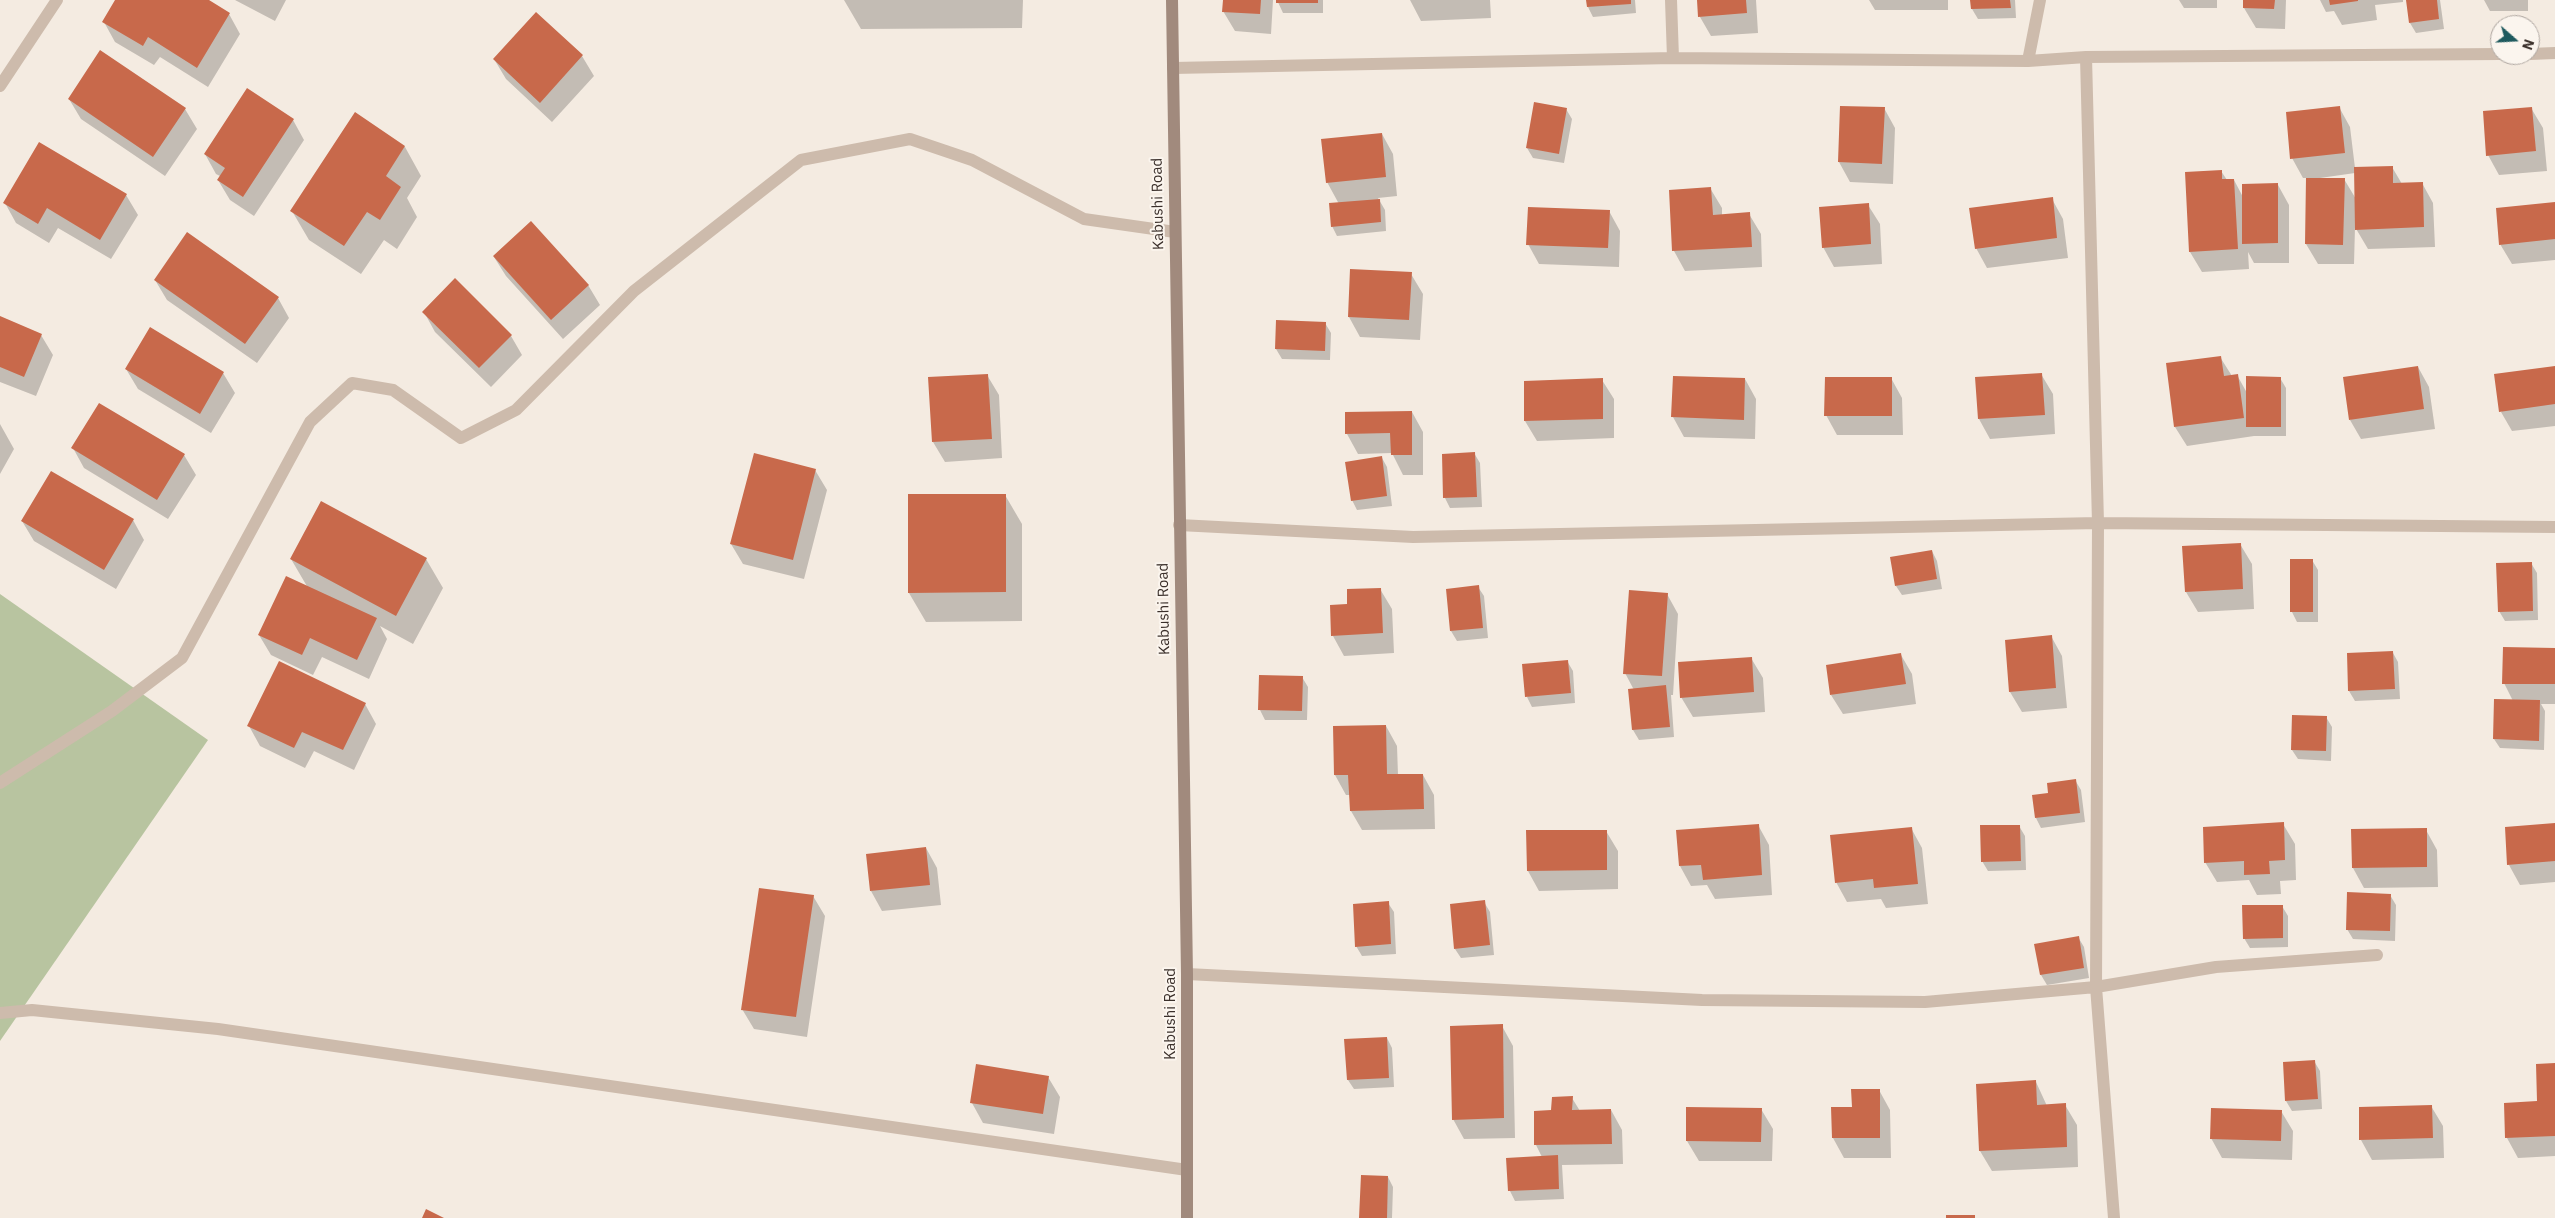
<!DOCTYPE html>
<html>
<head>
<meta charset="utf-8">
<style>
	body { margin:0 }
	#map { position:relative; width:2555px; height:1218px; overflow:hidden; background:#f4ebe1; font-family:"IBM Plex Sans",sans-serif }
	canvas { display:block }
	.north { position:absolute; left:2490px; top:15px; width:50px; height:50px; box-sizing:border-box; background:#fbf5ee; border:1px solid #aea6a0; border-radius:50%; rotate:109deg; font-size:14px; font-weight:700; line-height:20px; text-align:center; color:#3b302b }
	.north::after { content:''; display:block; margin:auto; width:18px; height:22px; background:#1f5a5e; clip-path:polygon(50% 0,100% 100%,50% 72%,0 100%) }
</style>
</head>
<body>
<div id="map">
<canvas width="2555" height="1218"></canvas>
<div class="north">N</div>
</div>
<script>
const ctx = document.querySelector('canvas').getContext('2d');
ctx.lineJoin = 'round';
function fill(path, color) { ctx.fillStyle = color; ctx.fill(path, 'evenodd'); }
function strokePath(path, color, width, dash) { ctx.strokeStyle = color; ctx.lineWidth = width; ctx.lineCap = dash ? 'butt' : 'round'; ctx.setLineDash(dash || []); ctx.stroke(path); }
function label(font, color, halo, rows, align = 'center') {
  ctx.font = font + ' "IBM Plex Sans",sans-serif'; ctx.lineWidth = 4; ctx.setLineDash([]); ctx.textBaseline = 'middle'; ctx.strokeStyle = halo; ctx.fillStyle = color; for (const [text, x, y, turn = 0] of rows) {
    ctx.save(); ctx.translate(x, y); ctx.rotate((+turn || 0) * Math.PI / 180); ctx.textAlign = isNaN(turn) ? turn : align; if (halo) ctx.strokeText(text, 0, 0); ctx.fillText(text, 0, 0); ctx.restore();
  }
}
fill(new Path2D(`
	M0 594 208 740 0 1041Z`), '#b8c4a0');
fill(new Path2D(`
	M117 0H206L229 14 240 34 208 87 160 57 154 65 115 42 104 22Z
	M235 0H286L275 21Z
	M844 0H1023L1022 28 861 29Z
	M1224 0H1273L1271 34 1235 31 1223 11Z
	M1277 0H1323V13H1283Z
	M1410 0H1490L1491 18 1421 21Z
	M1587 0H1635L1636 13 1593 17 1588 7Z
	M1699 0H1756L1758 33 1711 36 1700 17Z
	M1869 0H1948V10H1875Z
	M1972 0H2015L2016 18 1978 19 1972 9Z
	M2179 0H2217V8H2184Z
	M2244 0H2286L2285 29 2256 28 2244 8Z
	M2320 0H2403V2L2375 5 2377 20 2342 25 2334 11 2326 12Z
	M2407 0H2440L2444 29 2416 33 2410 23Z
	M2484 0H2528V11H2490Z
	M537 14 582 56 594 76 552 122 506 79 494 59Z
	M69 99 185 109 197 129 165 176 81 119Z
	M2339 107 2350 127 2355 168 2392 167 2402 184 2422 183 2433 203 2435 247 2368 249 2355 227 2354 264H2318L2306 244 2307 178H2303L2292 158ZM2355 173 2356 199 2344 179H2313Z
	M1884 108 1895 128 1893 184 1850 182 1839 162Z
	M2531 108 2543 128 2547 171 2499 175 2488 155Z
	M1566 109 1572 119 1564 163 1533 158 1527 148Z
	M356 114 405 147 421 176 407 198 417 217 397 249 384 240 361 274 309 240 292 211Z
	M293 120 304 140 254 216 230 200 218 180 220 176 216 174 205 154Z
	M1382 134 1393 154 1397 196 1378 198 1385 210 1386 231 1337 236 1332 226 1339 204 1327 182Z
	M2221 171 2227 180H2234L2243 197 2278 185 2289 205V263H2254L2248 252 2249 269 2202 272 2190 252Z
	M1710 188 1722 208V215L1749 214 1761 234 1762 267 1685 271 1674 251 1670 191Z
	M126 195 138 215 111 259 58 228 49 243 16 223 5 203Z
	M2052 199 2063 219 2068 258 1987 268 1976 248Z
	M2555 203V260L2512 264 2500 244Z
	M1868 205 1880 224 1882 264 1834 267 1823 247Z
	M1609 211 1620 231 1619 267 1539 264 1528 244Z
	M494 257 588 285 600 305 563 339 506 276Z
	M1411 274 1423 294 1420 340 1360 337 1349 317Z
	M155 280 278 298 289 318 257 363 167 300Z
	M424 312 511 336 522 355 491 387 435 332Z
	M0 318 41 335 53 355 36 396 0 382Z
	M1325 323 1331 333 1330 360 1282 359 1276 349Z
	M2220 357 2232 376 2237 375 2247 393 2280 378 2286 388V436H2254L2187 446 2175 427Z
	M2418 367 2429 387 2435 429 2361 439 2350 420Z
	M2555 367V426L2512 431 2501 412Z
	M126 369 223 373 235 393 211 433 138 389Z
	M2041 374 2053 394 2055 434 1990 439 1979 419Z
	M987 375 999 395 1002 458 945 462 933 442Z
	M1675 377 1745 379 1756 399 1755 439 1684 437 1673 417Z
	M1891 378 1902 398 1903 435H1837L1826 415Z
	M1602 380 1614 399V438L1537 441 1525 421Z
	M1412 412 1423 432V475H1403L1392 453 1358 454 1347 434Z
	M0 424 14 449 0 474Z
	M73 448 184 455 196 475 168 519 84 468Z
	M1474 453 1480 463 1482 507 1450 508 1445 498 1444 455Z
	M1382 458 1387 467 1392 506 1357 510 1352 500Z
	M815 470 827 490 804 579 743 564 731 544Z
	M1005 495 1022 524V621L926 622 909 593Z
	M133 520 144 540 116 589 34 541 22 521Z
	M2240 544 2252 564 2254 609 2198 612 2186 592Z
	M1932 551 1937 561 1942 589 1902 595 1896 586Z
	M291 559H426L443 588 413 644 380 626 387 639 369 679 322 657 313 675 271 655 259 635 308 588Z
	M2312 560 2318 570V622H2297L2292 612Z
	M2531 563 2537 573 2538 620 2505 621 2499 611Z
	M1478 587 1484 596 1488 638 1457 641 1451 631Z
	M1380 589 1392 609 1394 653 1344 656 1333 636 1349 605Z
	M1667 594 1678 614 1673 695H1671L1674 737 1639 740 1633 730 1629 690H1634L1625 673Z
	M2051 636 2062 656 2067 708 2022 712 2010 692 2006 641Z
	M2555 649V704H2541L2545 711 2544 750 2500 748 2494 739 2513 701 2504 683Z
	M2393 653 2398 662 2400 699 2355 701 2349 691Z
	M1901 655 1912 674 1916 704 1843 714 1831 695Z
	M1751 658 1763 678 1765 712 1693 717 1681 697Z
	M1567 661 1573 671 1575 703 1532 707 1527 697Z
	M1302 677 1308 687 1307 720H1265L1260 710Z
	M365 704 376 724 354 770 314 751 305 768 260 746 249 726Z
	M2326 717 2332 727 2331 761 2298 759 2292 750Z
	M1386 726 1397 746 1398 775H1423L1434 795 1435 829 1362 830 1351 811 1350 795H1346L1335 775Z
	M2075 780 2081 790 2085 822 2041 828 2036 818 2049 794Z
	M2283 824 2295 844 2296 880 2280 881 2281 894 2257 895 2249 880 2217 882 2205 862Z
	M2555 824V882L2520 885 2509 865 2506 828Z
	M1758 825 1769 845 1772 895 1715 899 1707 885 1691 886 1680 866Z
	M2019 826 2025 836 2026 870 1988 871 1982 861Z
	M1911 828 1922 848 1928 904 1886 908 1881 899 1847 902 1836 882Z
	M2426 830 2437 850 2438 887 2364 888 2353 868Z
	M1606 831 1618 851V889L1539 891 1528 871Z
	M926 848 937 868 941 905 882 911 871 891Z
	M2390 895 2396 905 2395 941 2353 939 2347 929Z
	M813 896 825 916 807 1037 754 1029 742 1009Z
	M1484 902 1490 912 1494 955 1461 958 1455 949Z
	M1388 903 1394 912 1396 954 1362 956 1356 946Z
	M2282 906 2288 916V947L2250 948 2244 938Z
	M2078 937 2084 947 2089 978 2047 985 2041 975 2036 945Z
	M1502 1026 1513 1046 1515 1138 1464 1139 1453 1119Z
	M1387 1038 1392 1048 1394 1087 1354 1089 1348 1080Z
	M2314 1061 2320 1071 2322 1109 2292 1111 2286 1101Z
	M2555 1065V1156L2518 1158 2507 1138 2505 1104 2538 1102Z
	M1048 1077 1060 1097 1054 1134 983 1123 972 1103Z
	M2036 1082 2047 1106 2065 1105 2077 1125 2078 1167 1992 1171 1980 1151Z
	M1879 1090 1890 1110 1891 1158H1844L1833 1138 1853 1108Z
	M1572 1098 1580 1111 1611 1110 1622 1130 1623 1164 1562 1165 1564 1199 1515 1201 1510 1191 1508 1159 1542 1157 1536 1145 1553 1112Z
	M2431 1106 2443 1126 2444 1158 2372 1160 2361 1140Z
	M1761 1109 1773 1129 1772 1161H1699L1687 1141Z
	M2281 1111 2293 1131 2292 1160 2222 1158 2211 1138Z
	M1388 1177 1393 1187 1392 1218H1361Z`), '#0003');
fill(new Path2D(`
	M115 0H209L230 13 197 68 148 37 143 46 102 22Z
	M1223 0H1261L1260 14 1222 12Z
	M1276 0H1318V3H1276Z
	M1586 0H1631V4L1587 7Z
	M1697 0H1746L1747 13 1698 17Z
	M1970 0H2010L2011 8 1971 9Z
	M2243 0H2275L2274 9 2243 8Z
	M2329 0H2358V1L2330 5Z
	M2406 0H2437L2439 19 2409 23Z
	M536 12 583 55 540 103 493 59Z
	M100 50 186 108 153 157 68 99Z
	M247 88 294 119 243 197 217 180 225 168 204 154Z
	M1534 102 1567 108 1559 154 1526 148Z
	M1840 106 1885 107 1882 164 1838 162Z
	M2340 106 2345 153 2290 159 2286 112Z
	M2532 107 2536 151 2486 156 2483 111Z
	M355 112 405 146 386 176 401 187 380 220 367 212 344 246 290 211Z
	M1382 133 1386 177 1326 183 1321 139Z
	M39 142 127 194 100 240 47 208 38 224 3 203Z
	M2393 166V183L2423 182 2424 227 2355 230 2354 167Z
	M2222 170V179H2234L2238 249 2189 252 2185 172Z
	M2306 178H2345L2343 245 2305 244Z
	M2278 183V243L2242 244V184Z
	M1711 187 1713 215 1750 212 1752 247 1672 251 1669 190Z
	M2053 197 2057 238 1975 249 1969 208Z
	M1380 199 1381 222 1331 227 1329 203Z
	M2555 202V239L2499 245 2496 208Z
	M1869 203 1871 244 1822 248 1819 207Z
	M1528 207 1610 210 1608 248 1526 245Z
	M531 221 589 285 551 320 493 256Z
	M187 232 279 297 245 344 154 280Z
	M1350 269 1412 272 1409 320 1348 317Z
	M455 278 512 335 479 368 422 312Z
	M0 316 42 334 24 377 0 367Z
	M1276 320 1326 322 1325 351 1275 349Z
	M150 327 224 372 200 414 125 369Z
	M2221 356 2224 376 2238 374 2244 418 2174 427 2166 363Z
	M2418 366 2424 409 2349 420 2343 377Z
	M2555 366V404L2499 412 2494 374Z
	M2042 373 2045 415 1978 419 1975 377Z
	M988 374 992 439 932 442 928 377Z
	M1673 376 1745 378 1744 420 1671 417Z
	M2246 376 2281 377V427H2246Z
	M1825 377H1892V416H1824Z
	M1603 378V419L1524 421V381Z
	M99 403 185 454 157 500 71 448Z
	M1412 411V455H1391L1390 433 1345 434V412Z
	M1475 452 1477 497 1443 498 1442 454Z
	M754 453 816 469 793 560 730 544Z
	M1382 456 1387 496 1351 501 1345 462Z
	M51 471 134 519 104 570 21 521Z
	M908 494H1006V592L908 593Z
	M321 501 427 558 396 616 290 559Z
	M2241 543 2243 589 2185 592 2182 546Z
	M1932 550 1937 579 1895 586 1890 557Z
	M2290 559H2313V612H2290Z
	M2532 562 2533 611 2498 612 2496 563Z
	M286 576 377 618 357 660 310 638 302 655 258 635Z
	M1479 585 1483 628 1450 631 1446 589Z
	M1381 588 1383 633 1331 636 1330 605 1347 604V589Z
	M1629 590 1668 593 1662 676 1623 674Z
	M2052 635 2056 688 2009 692 2005 640Z
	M2503 647 2555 648V684H2502Z
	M2393 651 2395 689 2348 691 2347 653Z
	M1901 653 1906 684 1830 695 1826 665Z
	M1752 657 1754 692 1680 698 1678 662Z
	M1568 660 1571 693 1525 697 1522 664Z
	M279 661 366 703 343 750 302 732 294 748 247 726Z
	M1259 675 1303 676 1302 711 1258 710Z
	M1666 685 1670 727 1632 730 1628 689Z
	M2494 699 2540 700 2539 741 2493 739Z
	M2292 715 2327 716 2326 751 2291 750Z
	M1386 725 1387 774H1423L1424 809 1350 811 1348 775H1334L1333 726Z
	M2076 779 2080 813 2035 818 2032 795 2048 793 2047 783Z
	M2284 822 2285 860 2269 861 2270 874 2244 875V861L2204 863 2203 827Z
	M2555 823V861L2507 865 2505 827Z
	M1759 824 1762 875 1703 880 1701 865 1679 866 1676 830Z
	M1980 825H2020L2021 861 1981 862Z
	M1912 827 1918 884 1874 888 1873 879 1835 883 1830 835Z
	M2427 828V867L2352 868 2351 829Z
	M1526 830H1607V870L1527 871Z
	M926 847 930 885 870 891 866 854Z
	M759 888 814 895 796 1017 741 1010Z
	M2347 892 2391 894 2390 931 2346 930Z
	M1485 900 1490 945 1454 949 1450 904Z
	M1389 901 1391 944 1355 947 1353 904Z
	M2242 905H2283V938L2243 939Z
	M2079 936 2084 968 2040 975 2034 944Z
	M1503 1024 1504 1118 1452 1120 1450 1026Z
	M1387 1037 1389 1078 1347 1080 1344 1039Z
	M2315 1060 2318 1099 2285 1101 2283 1062Z
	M2555 1063V1136L2505 1138 2504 1103 2537 1101 2536 1064Z
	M976 1064 1049 1076 1043 1114 970 1103Z
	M2036 1080 2037 1105 2066 1103 2067 1147 1979 1151 1976 1084Z
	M1851 1089H1880V1138H1832L1831 1107H1852Z
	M1573 1096 1572 1110 1611 1109 1612 1144 1534 1145V1111L1551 1110 1552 1097Z
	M2432 1105 2433 1138 2359 1140V1107Z
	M1686 1107 1762 1108 1761 1142 1686 1141Z
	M2211 1108 2282 1110 2281 1141 2210 1139Z
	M1558 1155 1559 1189 1508 1191 1506 1158Z
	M1361 1175 1388 1176 1387 1218H1359Z
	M426 1209 444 1218H422Z
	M1946 1215H1975V1218H1946Z`), '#c8694b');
strokePath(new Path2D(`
	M1671 0 1673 58
	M2530 54 2555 53
	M2086 57 2098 523 2096 987 2114 1218
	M2028 61 2040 0
	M1173 68 1673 58 2028 61 2086 57 2500 54
	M0 86 57 0
	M1179 525 1413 537 2098 523 2555 527
	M0 783 112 711 182 658 310 422 352 383 393 390 461 438 516 410 634 291 801 160 910 139 972 160 1084 219 1175 232
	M1187 974 1702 1000 1925 1002 2096 987 2216 967 2377 955
	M0 1013 32 1010 218 1029 1187 1170`), '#cdbbac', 12);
strokePath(new Path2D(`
	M1172 0 1187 974V1218`), '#a18a7d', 12);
label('15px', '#3b302b', '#fbf5ee', [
	["Kabushi Road",1158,204,-91],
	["Kabushi Road",1164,609,-91],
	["Kabushi Road",1171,1014,-90]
]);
</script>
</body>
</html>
